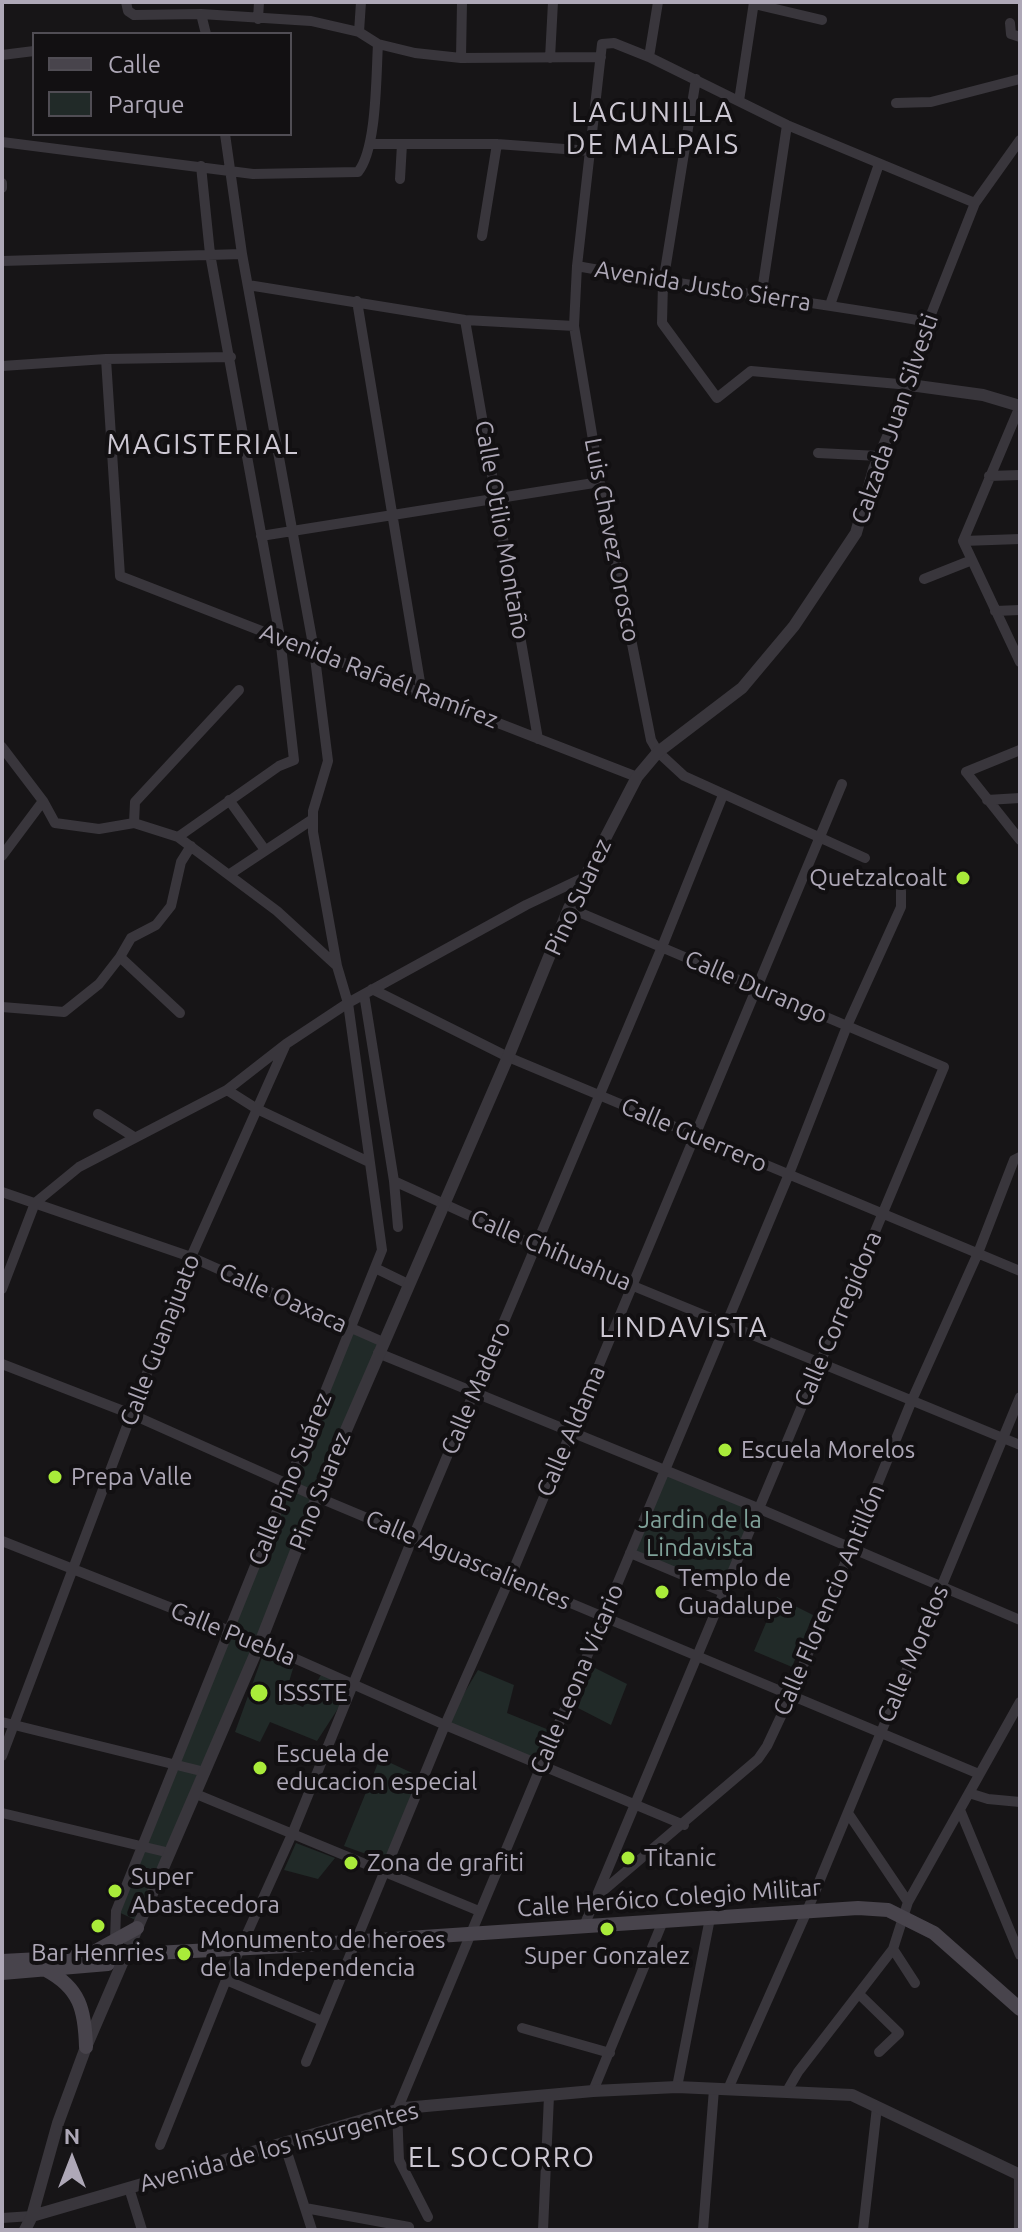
<!DOCTYPE html>
<html>
<head>
<meta charset="utf-8">
<style>
	body { margin:0 }
	#map { position:relative; width:1022px; height:2232px; overflow:hidden; background:#171517; font-family:Ubuntu,sans-serif }
	canvas { display:block }
	.frame { position:absolute; inset:0; border:4px solid #aea8b7; pointer-events:none }
	.legend { position:absolute; left:32px; top:32px; width:260px; height:104px; box-sizing:border-box; background:#121012; border:2px solid #504d54; margin:0; padding:10px 14px; list-style:none; font-size:24px; color:#aea8b7 }
	.legend li { display:flex; align-items:center; gap:16px; height:40px }
	.legend b { width:40px; border:2px solid #504d54 }
	.north { position:absolute; left:32px; top:2120px; width:80px; height:80px; -webkit-text-stroke:6px #121012; paint-order:stroke; rotate:0deg; font-size:22px; font-weight:700; line-height:32px; text-align:center; color:#aea8b7 }
	.north::after { content:''; display:block; margin:auto; width:28px; height:36px; background:#aea8b7; clip-path:polygon(50% 0,100% 100%,50% 72%,0 100%) }
</style>
</head>
<body>
<div id="map">
<canvas width="1022" height="2232"></canvas>
<div class="frame"></div>
<ul class="legend">
<li><b style="height:10px;background:#48444c"></b>Calle</li>
<li><b style="height:22px;background:#212a28"></b>Parque</li>
</ul>
<div class="north">N</div>
</div>
<script>
const ctx = document.querySelector('canvas').getContext('2d');
ctx.lineJoin = 'round';
function fill(path, color) { ctx.fillStyle = color; ctx.fill(path, 'evenodd'); }
function strokePath(path, color, width, dash) { ctx.strokeStyle = color; ctx.lineWidth = width; ctx.lineCap = dash ? 'butt' : 'round'; ctx.setLineDash(dash || []); ctx.stroke(path); }
function label(font, color, halo, rows, align = 'center') {
  ctx.font = font + ' Ubuntu,sans-serif'; ctx.lineWidth = 8; ctx.setLineDash([]); ctx.textBaseline = 'middle'; ctx.strokeStyle = halo; ctx.fillStyle = color; for (const [text, x, y, turn = 0] of rows) {
    ctx.save(); ctx.translate(x, y); ctx.rotate((+turn || 0) * Math.PI / 180); ctx.textAlign = isNaN(turn) ? turn : align; if (halo) ctx.strokeText(text, 0, 0); ctx.fillText(text, 0, 0); ctx.restore();
  }
}
fill(new Path2D(`
	M351 1328 383 1342 140 1922 116 1911Z
	M664 1472 758 1510 723 1592 630 1553Z
	M777 1597 813 1615 792 1667 754 1651Z
	M265 1649 294 1665 284 1699 303 1707 322 1673 352 1687 317 1741 270 1722 260 1742 235 1732Z
	M593 1667 627 1684 611 1725 578 1708Z
	M478 1670 514 1685 507 1713 554 1732 541 1765 445 1725Z
	M380 1758 423 1778 388 1862 344 1846Z
	M296 1843 335 1858 318 1879 284 1870Z`), '#212a28');
strokePath(new Path2D(`
	M126 2 128 11 134 15 201 14 311 21 359 32 378 44 415 53 461 58 601 57
	M754 4 822 20
	M201 14 206 34
	M258 19 259 2
	M1010 23 1011 34 1020 37
	M359 32 361 2
	M2 55 34 51
	M649 57 658 2
	M461 58 462 2
	M550 58 553 2
	M696 79 663 283 662 323 717 398 751 371 910 385 928 322 975 203 1020 140
	M739 101 754 2
	M896 103 931 102 1020 79
	M225 134 242 254 314 650 328 761 313 811V832L337 966
	M2 142 253 174 358 172C377 149 376 76 378 44
	M370 144H497L591 151
	M400 179 402 144
	M2 183V188
	M482 236 497 144
	M2 261 242 254
	M577 266C694 288 811 301 928 322
	M248 285 465 320 574 326
	M761 298 787 125
	M357 301 422 694
	M830 305 879 164
	M465 320 538 739
	M106 359 120 576 637 777
	M2 366 106 359 231 357
	M1020 406 963 541 1020 662
	M818 453 879 456
	M989 476 1020 475
	M261 536 600 482
	M963 541 1020 539
	M924 579 972 560
	M995 611 1020 610
	M2 747 43 801 55 823 99 829 134 823 178 837 277 911 337 966 348 1003 382 1250 116 1911 115 1941
	M1020 750 966 772 1020 840
	M229 800 265 850
	M987 800 1020 798
	M134 823 135 802 239 690
	M178 837 279 766 294 760 280 637 210 254 201 166
	M2 856 43 801
	M865 858 684 776 658 752 651 740 600 482 574 326 577 266 602 44 614 43 649 57 787 125 975 203
	M230 874 313 819
	M569 908 944 1067 584 1926
	M120 957 180 1013
	M372 989 508 1057 1020 1271
	M364 994 394 1181 398 1227
	M2 1007 64 1012 99 984 120 957 131 938 156 925 171 906 181 862 191 846
	M227 1090 257 1109 369 1162
	M98 1114 134 1137
	M394 1181 536 1246 1020 1445
	M2 1192 191 1257 383 1342
	M375 1268 408 1284
	M2 1289 35 1203 79 1167 227 1090 286 1044 348 1003 526 905 585 877
	M378 1353 760 1509 1020 1620
	M2 1364 131 1414 317 1497 979 1774
	M2 1541 260 1643 445 1725 684 1825
	M630 1553 723 1592
	M2 1722 205 1772
	M2 1756 191 1257 286 1044
	M969 1793 988 1799 1020 1802
	M196 1794 479 1911
	M960 1810 1020 1955
	M2 1813 170 1853
	M848 1813 908 1902
	M597 1896 758 1759 767 1746 791 1695 912 1400 978 1253 1014 1160 1020 1157
	M893 1949 915 1983
	M226 1980 322 2021
	M859 1994 899 2033 879 2052
	M522 2028 610 2053
	M306 2062 445 1725 510 1578 842 784
	M677 2087 710 1918
	M728 2089 807 1911 1020 1397
	M593 2091 663 1921
	M787 2091 798 2072 893 1949 908 1902 1020 1702
	M284 2143 312 2230
	M160 2145 226 1980 293 1832 413 1537 662 947 723 795
	M1019 2175V2230
	M129 2188 142 2230
	M305 2208 409 2227
	M428 2217 399 2160 397 2110 789 1174 847 1026 901 907V891
	M2 2218 32 2216
	M543 2230 549 2096
	M703 2230 714 2089
	M863 2230 877 2107`), '#39363c', 10);
strokePath(new Path2D(`
	M32 2216 404 2108 593 2091 677 2087 852 2095 1020 2175
	M25 2230 32 2216 58 2123 86 2047 260 1643 317 1497 508 1057 569 908 637 777 658 752 742 688 794 626 856 533 874 469 910 385 983 395 1020 406`), '#39363c', 12);
strokePath(new Path2D(`
	M92 1953 137 1928
	M2 1961 288 1946 858 1908 888 1910 934 1933 1020 2009
	M46 1970C80 1988 85 2010 86 2047
	M2 1973 108 1964`), '#48444c', 14);
for (const [x, y, r, color] of [
	[963,878,8,"#a9eb3a"],
	[725,1450,8,"#a9eb3a"],
	[55,1477,8,"#a9eb3a"],
	[662,1592,8,"#a9eb3a"],
	[259,1693,10,"#a9eb3a"],
	[260,1768,8,"#a9eb3a"],
	[628,1858,8,"#a9eb3a"],
	[351,1863,8,"#a9eb3a"],
	[115,1891,8,"#a9eb3a"],
	[98,1926,8,"#a9eb3a"],
	[607,1929,8,"#a9eb3a"],
	[184,1954,8,"#a9eb3a"]
]) { const dot = new Path2D(); dot.arc(x, y, r, 0, 2 * Math.PI); ctx.fillStyle = color; ctx.fill(dot); strokePath(dot, '#121012', 3); }
label('24px', '#aea8b7', '#121012', [
	["Avenida Justo Sierra",703,286,9],
	["Calzada Juan Silvesti",895,419,-71],
	["Calle Otilio Montaño",502,530,80],
	["Luis Chavez Orosco",612,540,79],
	["Avenida Rafaél Ramírez",379,676,21],
	["Pino Suarez",578,897,-65],
	["Calle Durango",756,987,23],
	["Calle Guerrero",694,1135,23],
	["Calle Chihuahua",551,1250,23],
	["Calle Oaxaca",283,1298,24],
	["Calle Corregidora",838,1319,-67],
	["Calle Guanajuato",160,1340,-69],
	["Calle Madero",476,1388,-67],
	["Calle Aldama",571,1431,-67],
	["Calle Pino Suárez",290,1479,-68],
	["Pino Suarez",320,1491,-68],
	["Calle Aguascalientes",468,1560,23],
	["Calle Florencio Antillón",829,1600,-67],
	["Calle Puebla",233,1634,22],
	["Calle Morelos",913,1654,-67],
	["Calle Leona Vicario",577,1679,-67],
	["Calle Heróico Colegio Militar",669,1898,-4],
	["Avenida de los Insurgentes",279,2147,-15]
]);
label('24px', '#aea8b7', '#121012', [
	["Quetzalcoalt",947,878,"right"],
	["Escuela Morelos",741,1450],
	["Prepa Valle",71,1477],
	["Templo de",678,1578],
	["Guadalupe",678,1606],
	["ISSSTE",277,1693],
	["Escuela de",276,1754],
	["educacion especial",276,1782],
	["Titanic",644,1858],
	["Zona de grafiti",367,1863],
	["Super",131,1877],
	["Abastecedora",131,1905],
	["Monumento de heroes",200,1940],
	["de la Independencia",200,1968],
	["Bar Henrries",98,1953,"center"],
	["Super Gonzalez",607,1956,"center"]
], 'left');
label('24px', '#7fa199', '#121012', [
	["Jardin de la",700,1520],
	["Lindavista",700,1548]
]);
ctx.letterSpacing = '2px';
label('28px', '#cdc8d3', '#121012', [
	["LAGUNILLA",653,113],
	["DE MALPAIS",653,145],
	["MAGISTERIAL",203,445],
	["LINDAVISTA",684,1328],
	["EL SOCORRO",502,2158]
]);
ctx.letterSpacing = '0px';
</script>
</body>
</html>
